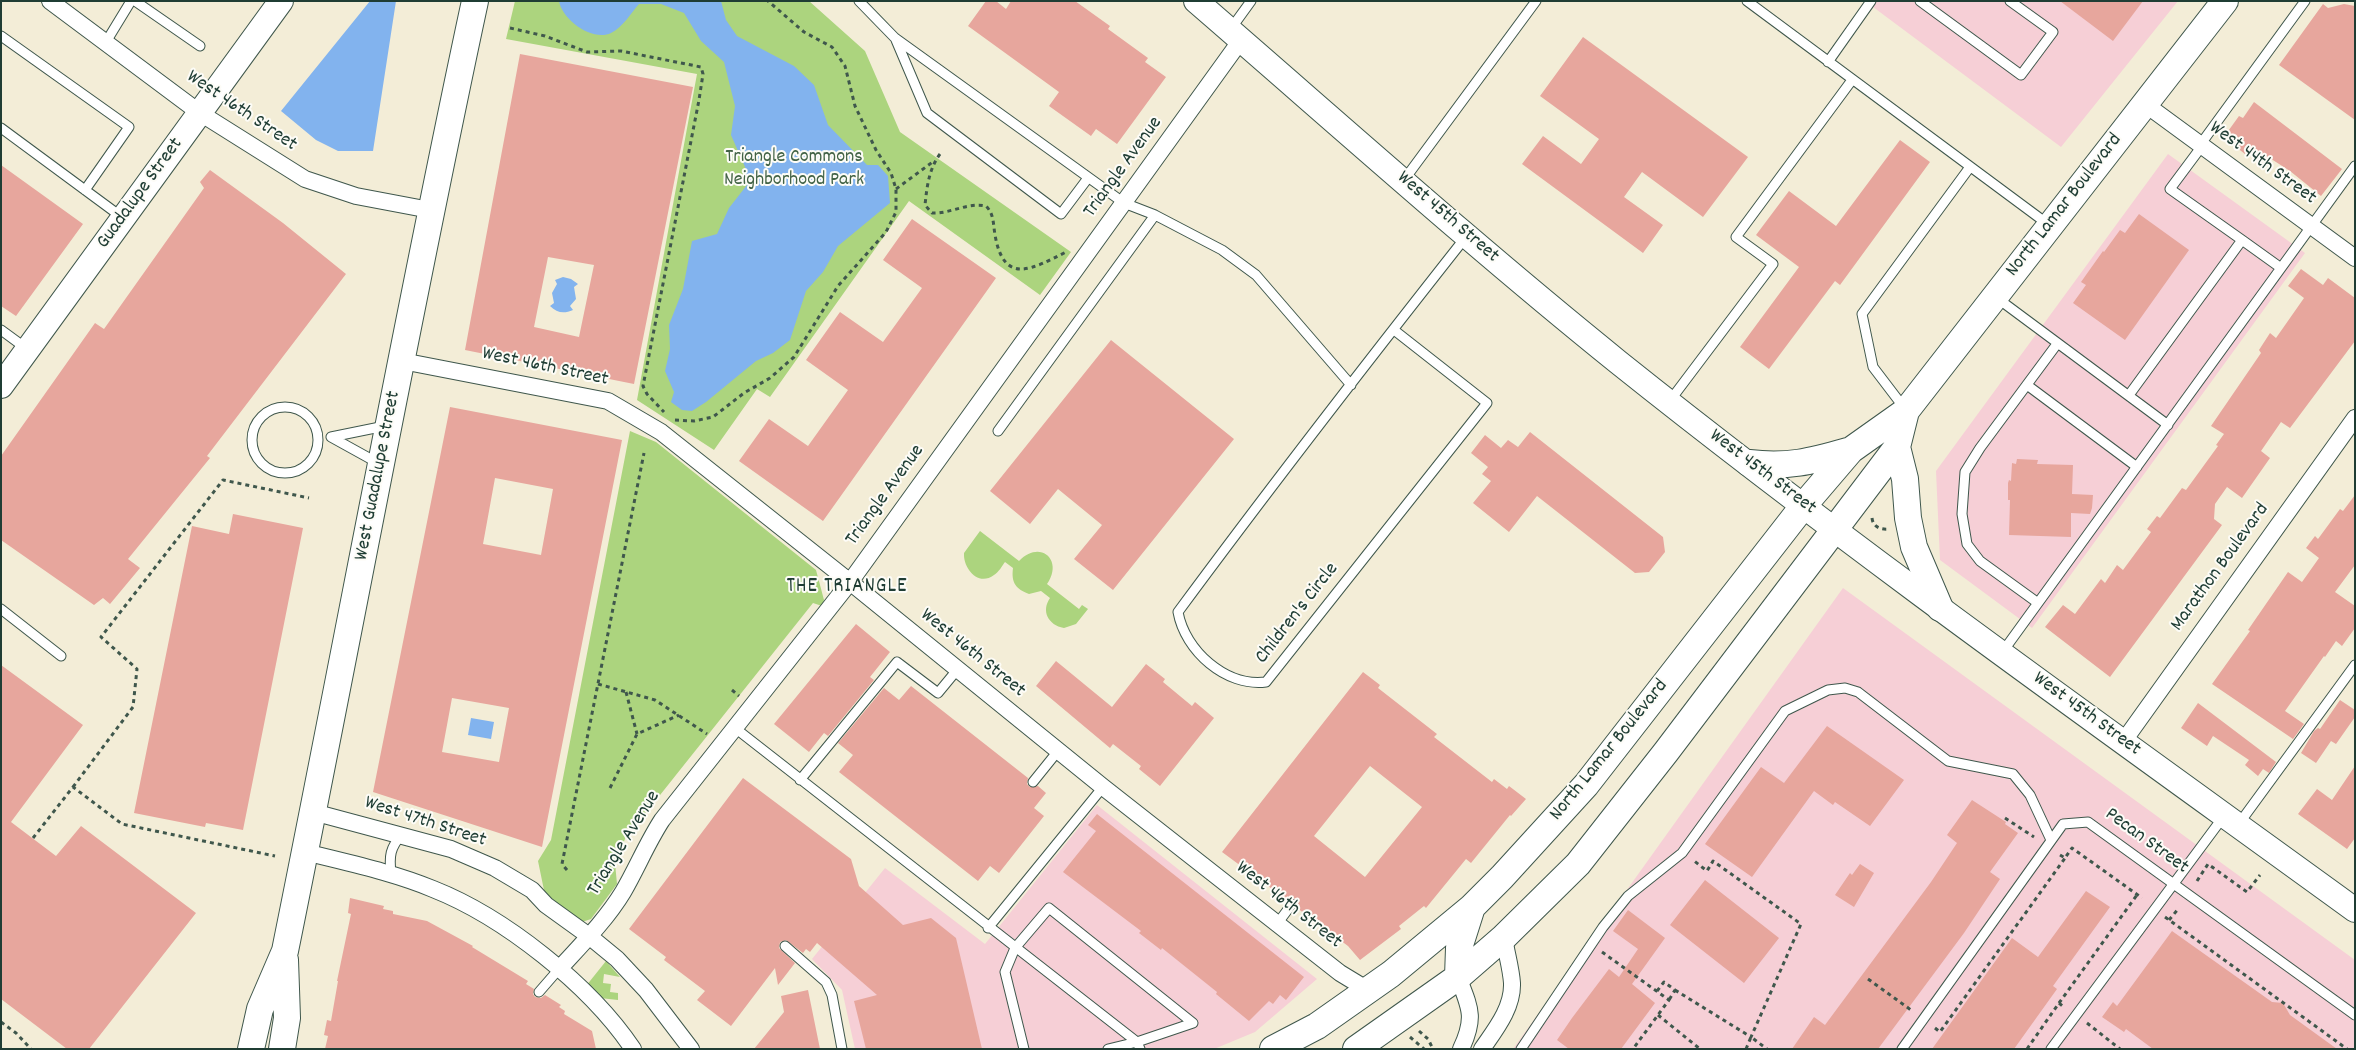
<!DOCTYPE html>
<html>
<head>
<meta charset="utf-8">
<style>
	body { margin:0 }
	#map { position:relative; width:2356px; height:1050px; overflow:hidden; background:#f3edd7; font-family:Dekko,sans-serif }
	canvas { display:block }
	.frame { position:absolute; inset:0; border:2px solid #1f3d34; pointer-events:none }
</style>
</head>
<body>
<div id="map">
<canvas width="2356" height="1050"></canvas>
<div class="frame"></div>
</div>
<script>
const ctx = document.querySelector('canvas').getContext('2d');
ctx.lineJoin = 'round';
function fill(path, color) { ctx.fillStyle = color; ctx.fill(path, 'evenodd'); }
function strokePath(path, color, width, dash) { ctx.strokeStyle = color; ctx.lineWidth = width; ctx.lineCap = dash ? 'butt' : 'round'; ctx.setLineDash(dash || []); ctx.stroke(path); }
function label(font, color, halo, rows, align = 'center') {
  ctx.font = font + ' Dekko,sans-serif'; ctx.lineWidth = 4; ctx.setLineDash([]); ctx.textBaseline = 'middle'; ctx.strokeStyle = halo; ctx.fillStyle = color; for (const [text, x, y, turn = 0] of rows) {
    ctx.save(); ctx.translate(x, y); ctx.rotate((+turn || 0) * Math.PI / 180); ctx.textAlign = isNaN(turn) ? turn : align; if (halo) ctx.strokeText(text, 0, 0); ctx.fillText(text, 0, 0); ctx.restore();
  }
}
fill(new Path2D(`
	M1865 1H2178L2061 147Z
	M2168 154 2305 253 2032 628 1940 560 1936 471Z
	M1843 588 2355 960V1049H1513Z
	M1097 805 1317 979 1255 1032 1214 1049H855L842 990 812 959 885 868 985 944Z`), '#f6cfd6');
fill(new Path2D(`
	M515 1H809L865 51 900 132 1071 252 1040 295 909 201 770 397 757 389 714 450 637 400 697 74 506 39Z
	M630 431 656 442 816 570 824 600 822 606 813 603 625 839 615 863 617 884 591 919 579 923 545 895 538 861 551 840Z
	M980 531 1019 561C1040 539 1064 560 1047 584L1079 609 1082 605 1088 609 1076 624 1064 628C1048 625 1041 611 1050 598L1041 591 1029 594C1016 589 1011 583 1013 568L1005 562C1002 566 999 572 994 575 978 587 963 568 964 553Z
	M606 961 620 977 604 974 603 983 611 984 610 992 618 993V1000L600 998 586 986Z`), '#acd47e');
fill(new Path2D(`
	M370 1H396L373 151H338L316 140 281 111Z
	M559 1H721L726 20 737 36 794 66 814 85 828 125 867 165H878L888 176 890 203 838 246 823 272 806 291 790 340 773 353 756 361 706 402 692 411 682 410 671 402 674 392 665 371 670 349 669 325 683 289 692 241 717 234 729 208 747 185 745 167 731 135 735 106 724 62 701 41 684 13 661 4H639C631 13 623 27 611 33 593 42 562 20 559 1Z
	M563 277 571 279 578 284 574 287 576 299 570 306 573 310C564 314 557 313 550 306L554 303 552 293 557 284 555 280Z
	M471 718 494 722 491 739 468 735Z`), '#82b3ee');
fill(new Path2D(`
	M986 1H996L1006 9 1011 1H1075L1110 26 1108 29 1148 58 1145 62 1166 77 1117 144 1096 129 1091 136 1049 106 1059 92 968 26Z
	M2060 1H2143L2113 41Z
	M2323 4 2328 8 2344 4 2355 6V120L2279 65Z
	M1583 37 1748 157 1703 217 1642 172 1624 197 1663 225 1643 253 1522 164 1543 136 1581 164 1599 139 1540 96Z
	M520 54 693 87 634 384 465 350ZM548 257 594 265 579 337 534 327Z
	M2254 102 2342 169 2321 196 2290 171 2265 155 2261 160 2248 150 2245 154 2227 140 2229 137 2226 134 2239 116 2243 118Z
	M1900 140 1930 162 1840 285 1835 281 1769 369 1740 347 1799 267 1756 235 1789 191 1836 226Z
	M1 165 83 224 16 316 1 306Z
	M210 170 283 223 346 274 207 456 210 458 128 559 140 568 110 604 103 598 94 605 1 540V456L95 323 104 329 204 188 200 182Z
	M2139 214 2189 250 2125 340 2073 303 2086 285 2081 282 2103 251 2104 252 2120 230 2125 233Z
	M912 219 996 278 823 521 739 461 769 419 808 446 848 390 806 360 840 312 883 342 922 288 883 260Z
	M2301 269 2323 285 2328 278 2355 298V341L2290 428 2281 422 2261 451 2270 458 2242 498 2227 487 2215 504 2214 519 2222 525 2110 677 2045 627 2063 605 2075 614 2101 579 2105 583 2117 565 2123 570 2151 532 2147 529 2157 516 2160 518 2182 488 2186 490 2218 446 2216 445 2224 434 2211 426 2261 353 2259 350 2270 333 2276 338 2304 298 2288 286Z
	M1111 340 1234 439 1113 590 1074 559 1102 525 1058 489 1030 524 990 491Z
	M450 407 622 440 542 847 373 792ZM495 478 553 489 541 555 483 544ZM452 698 509 708 499 762 442 752Z
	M1530 432 1663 537 1665 552 1649 572 1635 573 1537 496 1509 532 1473 503 1491 481 1482 474 1488 467 1471 453 1485 435 1501 448 1508 440 1518 447Z
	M2017 459 2038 460 2037 464 2073 465 2072 494 2093 495 2092 508 2090 514 2071 513V537L2009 535 2010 500H2008V483L2009 480 2011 481 2012 463 2016 464Z
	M2355 495V565L2335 592 2355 606V628L2342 646 2336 641 2325 657 2324 656 2285 711 2304 724 2293 739 2212 684 2250 631 2248 630 2288 572 2302 582 2319 558 2306 548 2315 536 2318 539 2340 509 2343 511Z
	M233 514 303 528 243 830 206 823 205 827 134 813 192 526 229 534Z
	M856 624 890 652 870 677 874 680 828 736 824 733 809 752 774 724Z
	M1056 661 1112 707 1146 664 1165 679 1163 682 1192 706 1195 702 1214 718 1160 786 1139 769 1141 766 1113 744 1110 748 1036 686Z
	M1 665 83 725 11 822 56 856 81 826 196 913 89 1049H67L1 999Z
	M1363 672 1380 685 1378 688 1437 734 1434 737 1492 782 1494 779 1507 789 1509 786 1526 799 1511 816 1510 815 1471 863 1466 859 1426 908 1424 906 1399 926 1401 929 1360 960 1348 946 1297 908 1296 899 1292 898 1287 900 1222 852ZM1370 766 1422 807 1365 877 1314 836Z
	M911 686 1028 778 1027 784 1030 787 1038 786 1046 793 1034 808 1044 816 999 873 990 866 978 881 839 772 853 755 838 743 884 688 899 700Z
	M2340 700 2355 710V717L2336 744 2331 741 2316 763 2301 753 2314 731 2318 728 2320 729Z
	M2198 703 2276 762 2269 773 2263 769 2258 776 2245 765 2249 760 2213 736 2207 746 2181 728Z
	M1827 726 1904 780 1870 826 1835 802 1833 805 1814 791 1752 877 1705 844 1761 767 1784 783Z
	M2355 766V838L2347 849 2298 814 2317 789 2332 800Z
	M743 778 851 859 859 886 903 925 931 918 956 938 982 1049H866L854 1001 877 995 817 943 810 952 806 949 803 953 786 940 780 942 779 948 795 963 778 985 775 968 731 1026 697 1000 705 991 664 960 666 957 629 929Z
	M1972 800 2006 822 2005 824 2018 833 1990 872 2000 879 1964 933 1878 1049H1792L1814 1017 1825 1025 1931 882 1957 843 1947 835Z
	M1097 814 1304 977 1286 1000 1280 995 1273 1004 1269 1001 1249 1021 1216 994 1217 992 1162 948 1161 950 1139 933 1141 931 1063 872 1096 831 1088 825Z
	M1860 864 1874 873 1854 907 1835 895 1850 873 1852 875Z
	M1705 880 1779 938 1744 983 1670 925Z
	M2086 891 2110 907 2053 986 2057 989 2014 1049H1932L2012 938 2038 957Z
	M350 898 384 906 383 909 393 911V914L427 921 473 946 472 947 528 981 526 984 534 989 533 994 535 997 541 998 545 995 561 1005 559 1007 565 1011 564 1014 592 1031 596 1049H325L328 1036 324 1035 327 1020 331 1021 338 981H337L351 914 348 913Z
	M1628 910 1665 938 1632 984 1655 1003 1621 1049H1569L1557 1040 1572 1018 1609 969 1619 977 1638 949 1613 931Z
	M2172 931 2272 1002 2283 1003 2290 1015 2337 1049H2153L2126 1029 2124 1032 2102 1017 2113 1002 2117 1006Z
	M808 990 820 1049H754L784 1012 781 996Z`), '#e7a69d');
const lane = new Path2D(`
	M135 1 200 46
	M859 1 895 38 1124 203 1155 215 1222 250 1256 275 1351 385
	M1747 1 2049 225
	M1920 1 2021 75 2053 32 2010 1
	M1230 30 1251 1
	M1 36 129 127 85 190
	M896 40 927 113 1061 214 1088 178
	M106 42 131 1
	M1828 62 1871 1
	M1 128 123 218
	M2200 145 2305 1
	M1404 180 1536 1
	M2242 240 2281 268
	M1997 298 2168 425
	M1 330 27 349
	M1394 330 1487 403 1266 682C1226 687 1185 651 1178 612 1271 486 1368 361 1465 238
	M2027 385 2137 467
	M2129 395 2242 240 2170 189 2202 146
	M1669 402 1773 264 1736 237 1852 80
	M252 440a33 33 0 1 1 66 0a33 33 0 1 1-66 0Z
	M1905 409 1873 367 1862 314 1970 167
	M998 431 1155 215
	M378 463 331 437 385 426
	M2038 603 1980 561 1967 544 1962 514 1965 472 1980 448 2057 344
	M1 609 61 656
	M2001 654 2355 166
	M735 728 1137 1042 1140 1049
	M800 780 897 662 938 693 957 670
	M1033 782 1058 751
	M2238 825 2355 665
	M391 873C389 856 390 848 402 834
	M1277 924 1292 904
	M988 928 1103 787
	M785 946 826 982 832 995 842 1049
	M539 992 559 969
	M1024 1049 1005 972 1015 948 1049 908 1193 1023 1137 1042 1108 1049
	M1521 1049 1603 927 1628 896 1682 853 1785 711 1828 690 1845 688 1858 692 1948 761 2013 774 2030 795 2051 840
	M1902 1049 2063 824 2088 822 2355 1015
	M2051 1049 2224 816`);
const street = new Path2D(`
	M50 1 200 113 305 179 356 196 430 210
	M2145 104 2355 258
	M402 361 608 401 661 432 850 582 1103 787 1340 973 1368 990
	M2123 742 2355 418
	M313 812 451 849 495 868 532 890 546 905 589 936 617 959 646 990 691 1049
	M305 852C348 863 392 872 433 889 504 917 590 985 633 1049
	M559 969C581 945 606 920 623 892 637 868 647 843 662 820L850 582 1241 40
	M1458 977C1470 1008 1476 1017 1461 1049
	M1482 1049C1495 1030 1513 1008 1512 983 1511 968 1506 952 1504 937`);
const secondary = new Path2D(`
	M1196 1C1336 122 1474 246 1618 362 1857 553 2107 730 2355 910
	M1 386 281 1`);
const primary = new Path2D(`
	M1897 447 1905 479 1908 518 1914 547 1940 608
	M1749 463C1789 468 1812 461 1851 450
	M1458 977 1459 948 1472 907
	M251 1049 260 1009 285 951C349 635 407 317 475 1
	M282 1049 287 1018 285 960
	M1273 1049 1317 1026 1391 974 1472 907 1502 877 1586 785 1804 505 1851 450 1906 411 2225 1
	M1356 1049 1458 977 1504 937 1578 864 1666 752 1897 447 1906 411`);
strokePath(lane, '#3f574c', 11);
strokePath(street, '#3f574c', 18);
strokePath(secondary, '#3f574c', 26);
strokePath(primary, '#3f574c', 28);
strokePath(new Path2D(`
	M510 28 545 36 587 52 621 51 701 67 703 74 699 100 643 386 647 394 664 412
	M940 154C929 169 927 186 925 205L932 213C950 214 968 202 986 206 994 214 993 223 995 235 1004 286 1032 269 1066 252
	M896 189 934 161
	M675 420 694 421 713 417 744 393 770 378 794 357 838 286 886 232 896 212V189L891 173 876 150 855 106 845 66 832 47 804 32 768 1
	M1872 518C1873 527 1881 530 1889 529
	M598 684 655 700 707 734
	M732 690 739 696
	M626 692 637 734
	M73 787 133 707 137 669 101 637 223 480 309 498
	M610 788 637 734 679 715
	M2005 818 2034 837
	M33 838 73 787 122 824 275 856
	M2060 855 2065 858 2072 848 2142 898
	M567 870 562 864 644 453
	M2197 881 2208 864 2247 892 2260 875
	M2165 917 2347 1049
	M2169 920 2179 908
	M1602 952 1669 1000 1633 1049
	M1868 979 1911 1010
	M1675 990 1751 1037 1801 924 1713 861 1707 871 1693 860
	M1657 991 1664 982 1675 990 1669 1000
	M2059 1003 2137 895
	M1658 1015 1700 1049
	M1 1022 16 1033 31 1049
	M2087 1023 2120 1049
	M1935 1028 1940 1032 2065 858
	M1419 1031 1428 1039 1433 1049
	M1410 1037 1424 1049
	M1746 1049 1751 1037 1767 1049
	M2027 1049 2059 1003 2065 1008`), '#3f574c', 3, [4, 4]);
strokePath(lane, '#fff', 9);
strokePath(street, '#fff', 16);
strokePath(secondary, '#fff', 24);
strokePath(primary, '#fff', 26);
label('20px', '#1f3d34', '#fdfcf7', [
	["West 46th Street",241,112,34],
	["West 44th Street",2262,164,36],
	["Triangle Avenue",1124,168,-54],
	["Guadalupe Street",141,194,-54],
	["North Lamar Boulevard",2065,206,-52],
	["West 45th Street",1447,218,41],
	["West 46th Street",545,368,12],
	["West 45th Street",1762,473,37],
	["West Guadalupe Street",379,476,-79],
	["Triangle Avenue",886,496,-54],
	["Marathon Boulevard",2221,568,-54],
	["Children's Circle",1298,614,-52],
	["West 46th Street",972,654,39],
	["West 45th Street",2086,715,36],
	["North Lamar Boulevard",1610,751,-51],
	["West 47th Street",425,823,18],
	["Pecan Street",2146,842,36],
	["Triangle Avenue",625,844,-58],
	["West 46th Street",1288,906,38]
]);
label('20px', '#426346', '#fdfcf7', [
	["Triangle Commons",794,158],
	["Neighborhood Park",794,181]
]);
ctx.letterSpacing = '1px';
label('21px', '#1f3d34', '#fdfcf7', [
	["THE TRIANGLE",847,588]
]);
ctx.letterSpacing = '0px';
</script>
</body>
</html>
